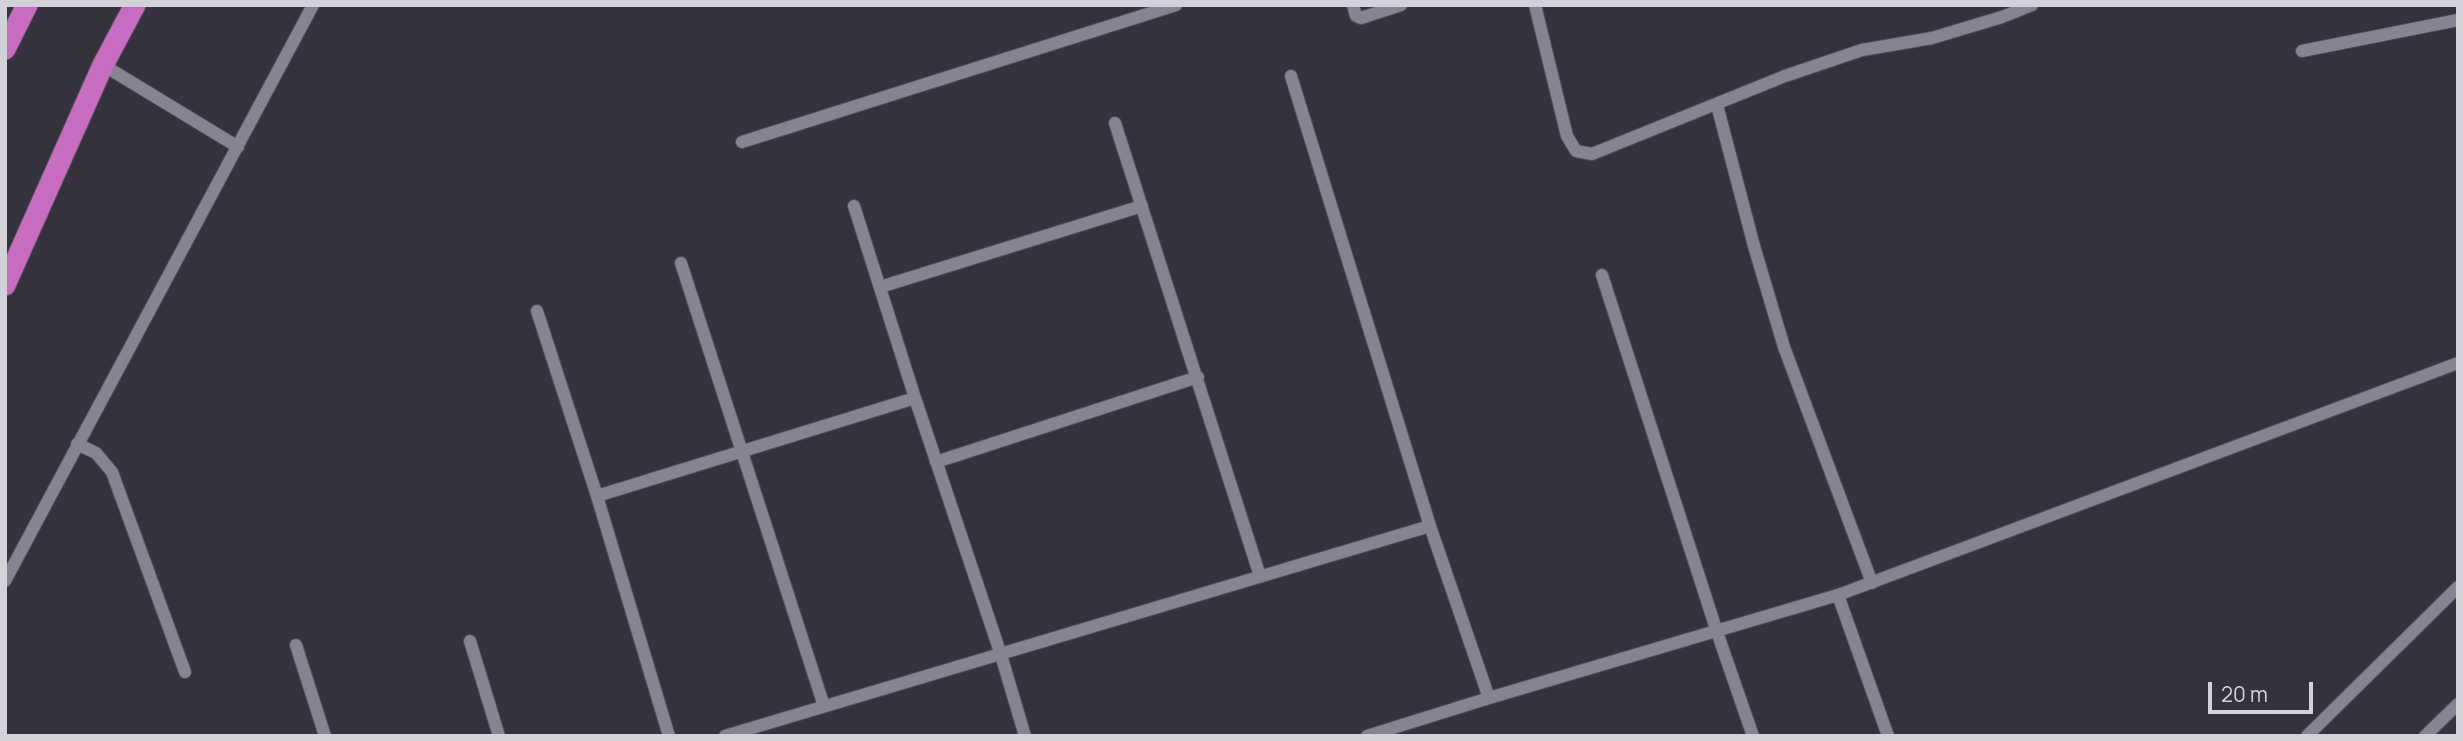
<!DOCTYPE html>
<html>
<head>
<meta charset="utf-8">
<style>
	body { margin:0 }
	#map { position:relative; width:2463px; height:741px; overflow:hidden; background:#36323d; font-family:Manrope,sans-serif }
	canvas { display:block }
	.frame { position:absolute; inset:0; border:7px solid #d4d2d9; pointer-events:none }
	.scale { position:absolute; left:2208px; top:682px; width:105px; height:32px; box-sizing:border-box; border:4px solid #d4d2d9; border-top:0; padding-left:9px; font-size:21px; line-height:24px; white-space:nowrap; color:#d4d2d9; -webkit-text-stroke:5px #36323d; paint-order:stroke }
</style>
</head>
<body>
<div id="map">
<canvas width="2463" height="741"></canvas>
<div class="frame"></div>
<div class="scale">20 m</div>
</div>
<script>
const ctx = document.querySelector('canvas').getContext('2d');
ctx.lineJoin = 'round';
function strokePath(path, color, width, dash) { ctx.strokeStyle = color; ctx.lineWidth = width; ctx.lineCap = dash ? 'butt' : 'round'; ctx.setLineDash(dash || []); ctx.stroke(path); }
const minor = new Path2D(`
	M1353 5 1356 16 1361 18 1401 5
	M1535 5 1567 136 1576 151 1592 154 1785 76 1862 50 1932 38 2002 17 2032 5
	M2302 51 2458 20
	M103 65 238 147
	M1291 76 1430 526
	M1717 105 1754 246 1784 347 1872 583
	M1115 123 1260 576
	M742 142 1176 5
	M854 206 915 398
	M681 263 824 706
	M1602 275 1717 632 1753 736
	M880 287 1142 206
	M537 311 597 496 669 736
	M77 444 96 453 112 472 185 672
	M936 462 1198 377
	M597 496 915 398 1001 655 1025 736
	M5 581 313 5
	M1838 595 1888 736
	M470 641 499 736
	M296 645 325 736
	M725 736 1430 526 1489 698
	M1367 736 1489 698 1838 595 2458 363
	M2307 736 2458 587
	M2425 736 2458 704`);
const highway = new Path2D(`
	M5 49 27 5
	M5 285 103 65 135 5`);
strokePath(minor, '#504e57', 14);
strokePath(highway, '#504e57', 23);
strokePath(minor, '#878390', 12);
strokePath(highway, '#c86cc1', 21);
</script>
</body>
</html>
